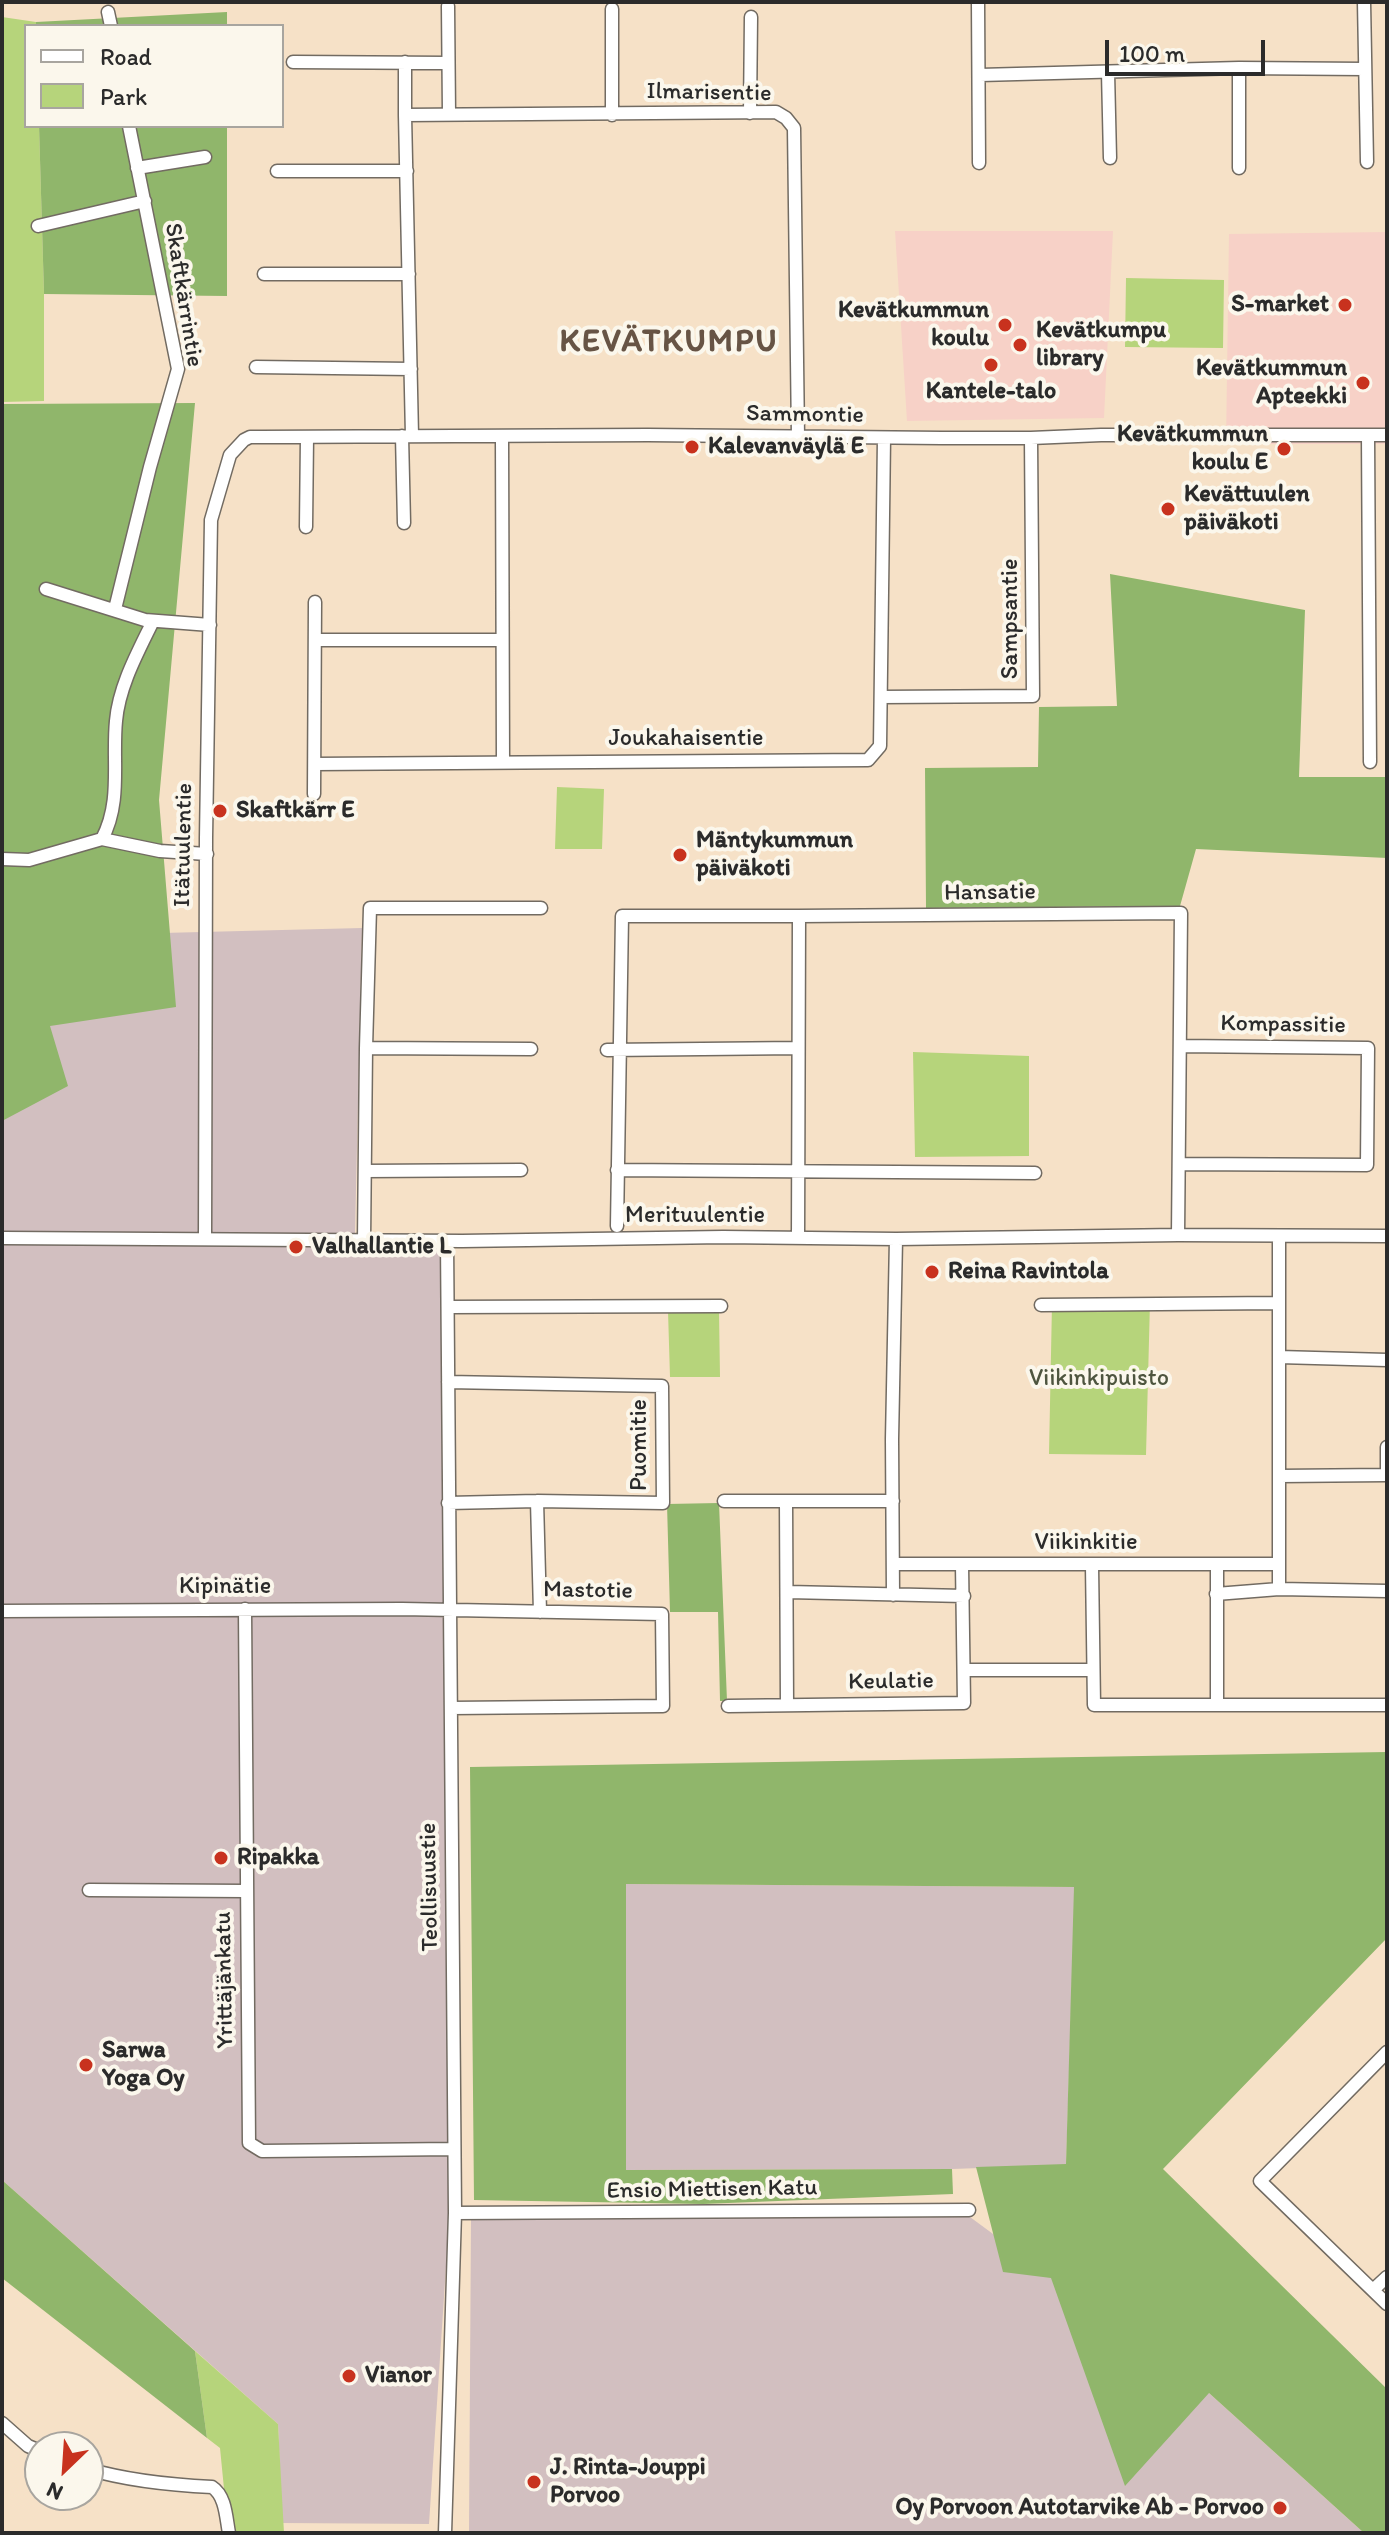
<!DOCTYPE html>
<html>
<head>
<meta charset="utf-8">
<style>
	body { margin:0 }
	#map { position:relative; width:1389px; height:2535px; overflow:hidden; background:#f6e1c7; font-family:Itim,sans-serif }
	canvas { display:block }
	.frame { position:absolute; inset:0; border:4px solid #2b2b2b; pointer-events:none }
	.legend { position:absolute; left:24px; top:24px; width:260px; height:104px; box-sizing:border-box; background:#fbf7ec; border:2px solid #a8a59f; margin:0; padding:10px 14px; list-style:none; font-size:24px; color:#2b2b2b }
	.legend li { display:flex; align-items:center; gap:16px; height:40px }
	.legend b { width:40px; border:2px solid #a8a59f }
	.north { position:absolute; left:24px; top:2431px; width:80px; height:80px; box-sizing:border-box; background:#fbf7ec; border:2px solid #a8a59f; border-radius:50%; rotate:205deg; font-size:22px; font-weight:700; line-height:32px; text-align:center; color:#2b2b2b }
	.north::after { content:''; display:block; margin:auto; width:28px; height:36px; background:#c8321e; clip-path:polygon(50% 0,100% 100%,50% 72%,0 100%) }
	.scale { position:absolute; left:1105px; top:40px; width:160px; height:36px; box-sizing:border-box; border:4px solid #2b2b2b; border-top:0; padding-left:10px; font-size:24px; line-height:28px; white-space:nowrap; color:#2b2b2b; -webkit-text-stroke:6px #fbf7ec; paint-order:stroke }
</style>
</head>
<body>
<div id="map">
<canvas width="1389" height="2535"></canvas>
<div class="frame"></div>
<ul class="legend">
<li><b style="height:10px;background:#fff"></b>Road</li>
<li><b style="height:22px;background:#b6d47b"></b>Park</li>
</ul>
<div class="north">N</div>
<div class="scale">100 m</div>
</div>
<script>
const ctx = document.querySelector('canvas').getContext('2d');
ctx.lineJoin = 'round';
function fill(path, color) { ctx.fillStyle = color; ctx.fill(path, 'evenodd'); }
function strokePath(path, color, width, dash) { ctx.strokeStyle = color; ctx.lineWidth = width; ctx.lineCap = dash ? 'butt' : 'round'; ctx.setLineDash(dash || []); ctx.stroke(path); }
function label(font, color, halo, rows, align = 'center') {
  ctx.font = font + ' Itim,sans-serif'; ctx.lineWidth = 8; ctx.setLineDash([]); ctx.textBaseline = 'middle'; ctx.strokeStyle = halo; ctx.fillStyle = color; for (const [text, x, y, turn = 0] of rows) {
    ctx.save(); ctx.translate(x, y); ctx.rotate((+turn || 0) * Math.PI / 180); ctx.textAlign = isNaN(turn) ? turn : align; if (halo) ctx.strokeText(text, 0, 0); ctx.fillText(text, 0, 0); ctx.restore();
  }
}
fill(new Path2D(`
	M895 231H1113L1104 418 907 421Z
	M1387 232V444H1226L1229 234Z`), '#f7d1c7');
fill(new Path2D(`
	M362 928 355 1233H2V937Z
	M446 1243 450 2206 429 2524 282 2523 278 2424 2 2180V1244Z
	M626 1884 1075 1887 1066 2165 952 2169 626 2170Z
	M970 2217 1209 2393 1364 2533H469L471 2219Z`), '#d2bfc0');
fill(new Path2D(`
	M2 17 36 22V26H26V126H39L44 294V401L2 402Z
	M1126 278 1224 280 1223 348 1125 347Z
	M557 787 604 789 602 849H555Z
	M913 1052 1029 1056V1156L915 1157Z
	M1150 1302 1146 1455 1049 1454 1052 1304Z
	M668 1311H719L720 1377H670Z
	M195 2351 278 2424 284 2533H234L225 2499 220 2448 207 2438Z`), '#b6d47b');
fill(new Path2D(`
	M227 12V26H36V22Z
	M39 126H227V296L44 294Z
	M195 403 159 800 176 1007 50 1026 68 1086 2 1121V404Z
	M1110 574 1305 610 1299 777H1387V858L1196 849 1180 906 926 908 925 768 1038 767 1039 707 1117 706Z
	M719 1503 727 1701H720L718 1612H670L667 1504Z
	M1387 1752V1938L1163 2169 1387 2389V2533H1364L1209 2393 1125 2486 1051 2278 1003 2272 976 2167 1066 2164 1074 1887 626 1884V2170L952 2169 953 2194 703 2204 474 2200 470 1767Z
	M2 2180 195 2351 207 2438 2 2278Z`), '#90b66b');
const street = new Path2D(`
	M978 2 979 163
	M1364 2 1367 162
	M448 6 449 114
	M612 9V115
	M108 12 111 26
	M293 62 448 63
	M405 62V115
	M1239 68V168
	M1108 72 1110 158
	M980 75 1239 68 1365 69
	M750 113 751 17
	M137 168 205 157
	M277 171H407
	M38 226 145 201
	M264 274H409
	M256 367 411 369
	M1368 435 1370 762
	M402 436 404 523
	M412 436 405 115 776 112 786 118 794 128 798 437
	M502 437 503 762
	M306 527 307 437
	M46 589 145 620 210 625
	M115 609 150 467 178 369 129 126
	M315 640H502
	M881 697 1033 696 1031 438
	M315 764 868 760 880 746 884 438
	M314 794 315 602
	M102 839C122 802 112 761 116 721 119 686 138 652 153 621
	M2 859 29 860 102 839 160 851 207 854
	M366 1048 531 1049
	M607 1050 798 1048
	M1180 1164 1367 1165 1368 1048 1181 1046
	M617 1170 1035 1173
	M365 1171 521 1170
	M617 1226 622 916H799
	M4 1238 462 1241 723 1237 896 1239 1178 1235 1387 1236
	M205 1238 206 838 211 520 230 455 244 440 250 437H262L648 435 942 438H1031L1101 435H1387
	M798 1238 799 916 1181 913 1178 1235
	M364 1241 366 1048 370 908H541
	M1041 1305 1277 1303
	M448 1307 721 1306
	M1279 1357 1387 1360
	M1279 1476 1387 1475V1447
	M537 1501 540 1612
	M724 1501H893
	M786 1502 787 1705
	M448 1503 537 1501 663 1503 662 1386 448 1382
	M893 1564H1279
	M1217 1564V1705
	M1092 1566 1094 1705H1387
	M1279 1589V1237
	M788 1592 964 1596
	M1216 1594 1279 1589 1387 1591
	M893 1595 892 1439 896 1239
	M245 1609 249 2143 262 2151 454 2149
	M2 1611 402 1609 662 1614 663 1706 451 1708
	M964 1670H1093
	M728 1706 964 1703 962 1565
	M89 1890 246 1891
	M1387 2052 1260 2181 1387 2304
	M455 2213 969 2210
	M1373 2290 1387 2277
	M2 2423 28 2446 40 2451
	M88 2469C129 2481 169 2485 212 2487 226 2496 226 2518 229 2533
	M445 2533 455 2213 447 1241`);
strokePath(street, '#726b62', 15);
strokePath(street, '#fff', 12);
for (const [x, y, r, color] of [
	[1345,305,8,"#c8321e"],
	[1005,325,8,"#c8321e"],
	[1020,345,8,"#c8321e"],
	[991,365,8,"#c8321e"],
	[1363,383,8,"#c8321e"],
	[692,447,8,"#c8321e"],
	[1284,449,8,"#c8321e"],
	[1168,509,8,"#c8321e"],
	[220,811,8,"#c8321e"],
	[680,855,8,"#c8321e"],
	[296,1247,8,"#c8321e"],
	[932,1272,8,"#c8321e"],
	[221,1858,8,"#c8321e"],
	[86,2065,8,"#c8321e"],
	[349,2376,8,"#c8321e"],
	[534,2482,8,"#c8321e"],
	[1280,2508,8,"#c8321e"]
]) { const dot = new Path2D(); dot.arc(x, y, r, 0, 2 * Math.PI); ctx.fillStyle = color; ctx.fill(dot); strokePath(dot, '#fbf7ec', 3); }
label('24px', '#2b2b2b', '#fbf7ec', [
	["Ilmarisentie",709,93,1],
	["Skaftkärrintie",183,295,81],
	["Sammontie",805,415,1],
	["Sampsantie",1011,619,-90],
	["Joukahaisentie",686,739],
	["Itätuulentie",184,845,-89],
	["Hansatie",990,893,-1],
	["Kompassitie",1283,1025,1],
	["Merituulentie",695,1216],
	["Puomitie",640,1445,-90],
	["Viikinkitie",1086,1543],
	["Kipinätie",225,1587],
	["Mastotie",588,1591,1],
	["Keulatie",891,1682,-1],
	["Teollisuustie",430,1887,-91],
	["Yrittäjänkatu",225,1980,-91],
	["Ensio Miettisen Katu",712,2190,-1]
]);
label('bold 24px', '#2b2b2b', '#fbf7ec', [
	["S-market",1329,305,"right"],
	["Kevätkummun",989,311,"right"],
	["koulu",989,339,"right"],
	["Kevätkumpu",1036,331],
	["library",1036,359],
	["Kevätkummun",1347,369,"right"],
	["Apteekki",1347,397,"right"],
	["Kantele-talo",991,392,"center"],
	["Kevätkummun",1268,435,"right"],
	["koulu E",1268,463,"right"],
	["Kalevanväylä E",708,447],
	["Kevättuulen",1184,495],
	["päiväkoti",1184,523],
	["Skaftkärr E",236,811],
	["Mäntykummun",696,841],
	["päiväkoti",696,869],
	["Valhallantie L",312,1247],
	["Reina Ravintola",948,1272],
	["Ripakka",237,1858],
	["Sarwa",102,2051],
	["Yoga Oy",102,2079],
	["Vianor",365,2376],
	["J. Rinta-Jouppi",550,2468],
	["Porvoo",550,2496],
	["Oy Porvoon Autotarvike Ab - Porvoo",1264,2508,"right"]
], 'left');
label('24px', '#4e553f', '#fbf7ec', [
	["Viikinkipuisto",1099,1379]
]);
ctx.letterSpacing = '2px';
label('bold 32px', '#675445', '#fbf7ec', [
	["KEVÄTKUMPU",669,343]
]);
ctx.letterSpacing = '0px';
</script>
</body>
</html>
